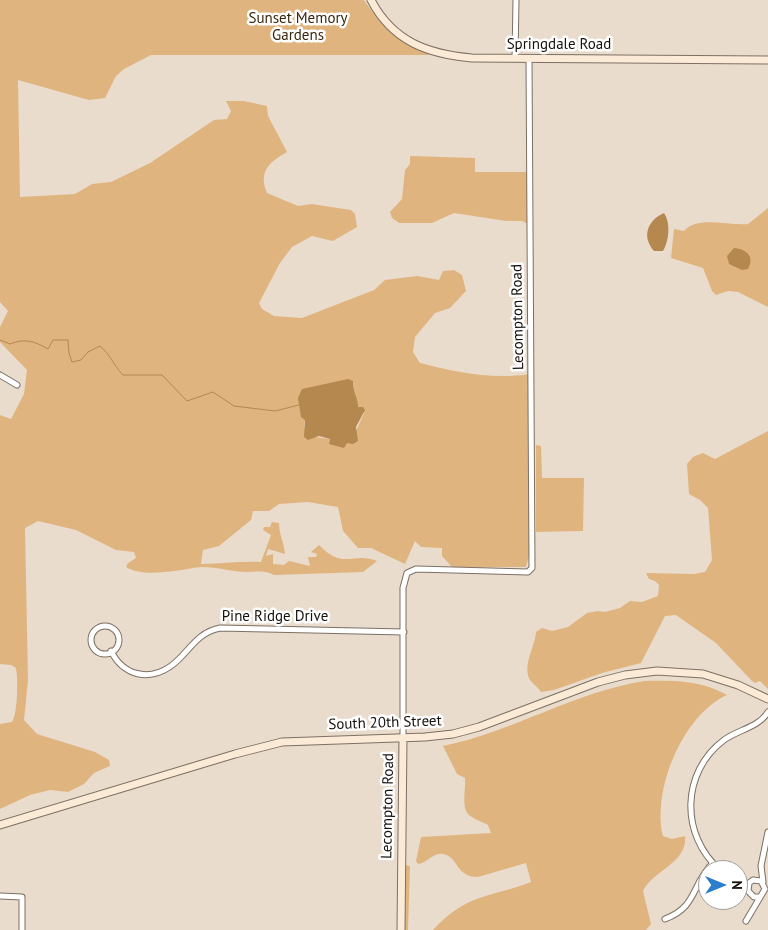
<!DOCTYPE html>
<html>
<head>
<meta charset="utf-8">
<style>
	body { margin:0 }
	#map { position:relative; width:768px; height:930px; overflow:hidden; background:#eadccd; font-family:"PT Sans",sans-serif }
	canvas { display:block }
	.north { position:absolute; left:698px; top:860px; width:50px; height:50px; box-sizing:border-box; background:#fff; border:1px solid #a19f9d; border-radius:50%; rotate:90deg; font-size:14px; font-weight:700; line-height:20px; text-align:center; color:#15100b }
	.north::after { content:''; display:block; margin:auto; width:18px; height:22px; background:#2c7dcc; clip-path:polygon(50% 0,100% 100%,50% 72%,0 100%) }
</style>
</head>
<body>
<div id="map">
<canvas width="768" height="930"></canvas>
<div class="north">N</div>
</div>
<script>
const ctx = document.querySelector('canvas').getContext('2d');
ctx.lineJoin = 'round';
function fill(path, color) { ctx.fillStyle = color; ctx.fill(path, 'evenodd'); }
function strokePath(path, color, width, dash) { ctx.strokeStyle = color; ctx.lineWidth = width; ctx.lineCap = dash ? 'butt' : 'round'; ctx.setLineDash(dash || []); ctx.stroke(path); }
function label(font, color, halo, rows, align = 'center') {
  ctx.font = font + ' "PT Sans",sans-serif'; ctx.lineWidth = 5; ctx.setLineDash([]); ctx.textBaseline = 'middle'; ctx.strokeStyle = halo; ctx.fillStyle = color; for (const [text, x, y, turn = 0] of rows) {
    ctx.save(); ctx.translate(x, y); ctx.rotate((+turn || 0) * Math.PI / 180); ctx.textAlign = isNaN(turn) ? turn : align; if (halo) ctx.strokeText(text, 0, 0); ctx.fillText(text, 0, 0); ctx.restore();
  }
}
fill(new Path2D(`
	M0 0H364C385 30 398 39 430 55H151L124 69 116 76 105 98 89 100 18 80 20 197 75 194 92 184 111 182 150 163 214 120 227 119 231 111 226 101H244L267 106 268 116 287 152C269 162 258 172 267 193L298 206 312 204 351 210 355 214 357 227 333 241 312 236 292 247 280 263 259 303 262 309 274 316 302 318 374 290 385 280 417 276 439 280 443 271 454 270 462 275 466 291 450 308 435 313 415 337 413 352 420 363C456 372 492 380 530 374V552L526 567H452L442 556V548L421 547 415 541 405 564 371 548H358L343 531 338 507 308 502 279 504 269 511H253L251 520 219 546 203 550 201 564C222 564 240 561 261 562L271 535 263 530 264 527H270L272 522 279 523C279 534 284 542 285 554L268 549 266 556 273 554V564L284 565 289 561 310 566 308 557H316L317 554 311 552 319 545C344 571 353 551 377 561L363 572 274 575C265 570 258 572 248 572 233 572 217 567 202 567 180 569 146 579 126 567L128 563 136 558 134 552 116 550 76 530 38 521 25 528 28 680 24 720 37 734 95 752 109 760 110 766 94 773 84 784 68 792 50 790 30 795 0 809V724L12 722C18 713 18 678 16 668L11 665 0 664V415L11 419 24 394 27 370 0 342V327L8 311 0 302ZM352 390 358 403 357 407 364 413 356 431 329 443 330 439 315 437 304 427 305 420Z
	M410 156 475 158V172H528V224L522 221H506L454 213 432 223H399L392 218 390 212 402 199 405 170 410 164Z
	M768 208V307L738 292 728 291 716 295 712 291 703 268 671 258 674 229 684 231C697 215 729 226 748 224Z
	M768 431V689L760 681 755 683 752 681 716 643 676 615 665 616 641 663 602 673 554 690 541 692C538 687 533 684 530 680 522 665 535 647 536 632L542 628 552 631 568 627 587 613 598 611 605 612 620 608 630 601 642 602 658 596 659 585 655 581 649 579 646 573 694 574 705 572 712 560 708 508 700 500 689 494 687 464 693 457 703 453 715 459Z
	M536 445 541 446 542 478H584L583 531 536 532Z
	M644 681C674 680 701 680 727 695 683 715 652 789 663 836L672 839 685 836C688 863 653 870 643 891L651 924 646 930H433C467 893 489 898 531 882L526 863 478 877C455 877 459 857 443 854 433 852 428 863 418 864L416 861 421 837 491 833 488 825C482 822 474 819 469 815 461 808 466 788 465 778L457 774 443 746C512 732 574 692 644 681Z
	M406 865 410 866 408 930H405Z`), '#e0b47f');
fill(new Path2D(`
	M664 213C671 223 669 241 663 251H654C641 236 648 220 664 213Z
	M734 248C747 249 755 257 748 269L742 270 729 264 727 256Z
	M348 379 353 381C352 391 359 400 358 407H363L365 410 356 427 358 441 353 444 347 443 344 448 329 444 330 439 319 436 308 440 304 437 305 420 301 417 298 398 302 389Z`), '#b58850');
strokePath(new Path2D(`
	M0 340 10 344C25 338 34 341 48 349L53 340H68L69 353 72 362 81 360 88 352 100 346C110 354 114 366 123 375H162L187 401 213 392 234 406 275 411 299 405`), '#b58850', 1);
const street = new Path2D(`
	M515 58 516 0
	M0 375 17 385
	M91 640a14 14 0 1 1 28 0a14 14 0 1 1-28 0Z
	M111 651C123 675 148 682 171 666 189 653 195 633 220 628L404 632
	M403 738V588L407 573 416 569 528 572 532 568 529 59
	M720 870C680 835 681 772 724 740 739 729 758 728 768 712
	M738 882 748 891
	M763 882 761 866 768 832
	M0 896 22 897V930
	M665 919C697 907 691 886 712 864
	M746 921 765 889 761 881 753 880 749 883 748 891 754 897H759`);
const secondary = new Path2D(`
	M371 0C393 42 428 54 472 58L768 60
	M0 825 235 754 282 742 425 737 453 734 479 727 598 682 625 675 657 671 703 674 738 685 768 699
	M401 930 403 738`);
strokePath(street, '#7c7063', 7);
strokePath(secondary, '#7c7063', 9);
strokePath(street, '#fff', 5);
strokePath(secondary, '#faead6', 7);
label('15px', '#3a260c', '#fff', [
	["Sunset Memory",298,19],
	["Gardens",298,36]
]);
label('15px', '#15100b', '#fff', [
	["Springdale Road",559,45],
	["Lecompton Road",518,317,-91],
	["Pine Ridge Drive",275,617],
	["South 20th Street",385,723,-2],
	["Lecompton Road",388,806,-89]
]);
</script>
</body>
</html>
